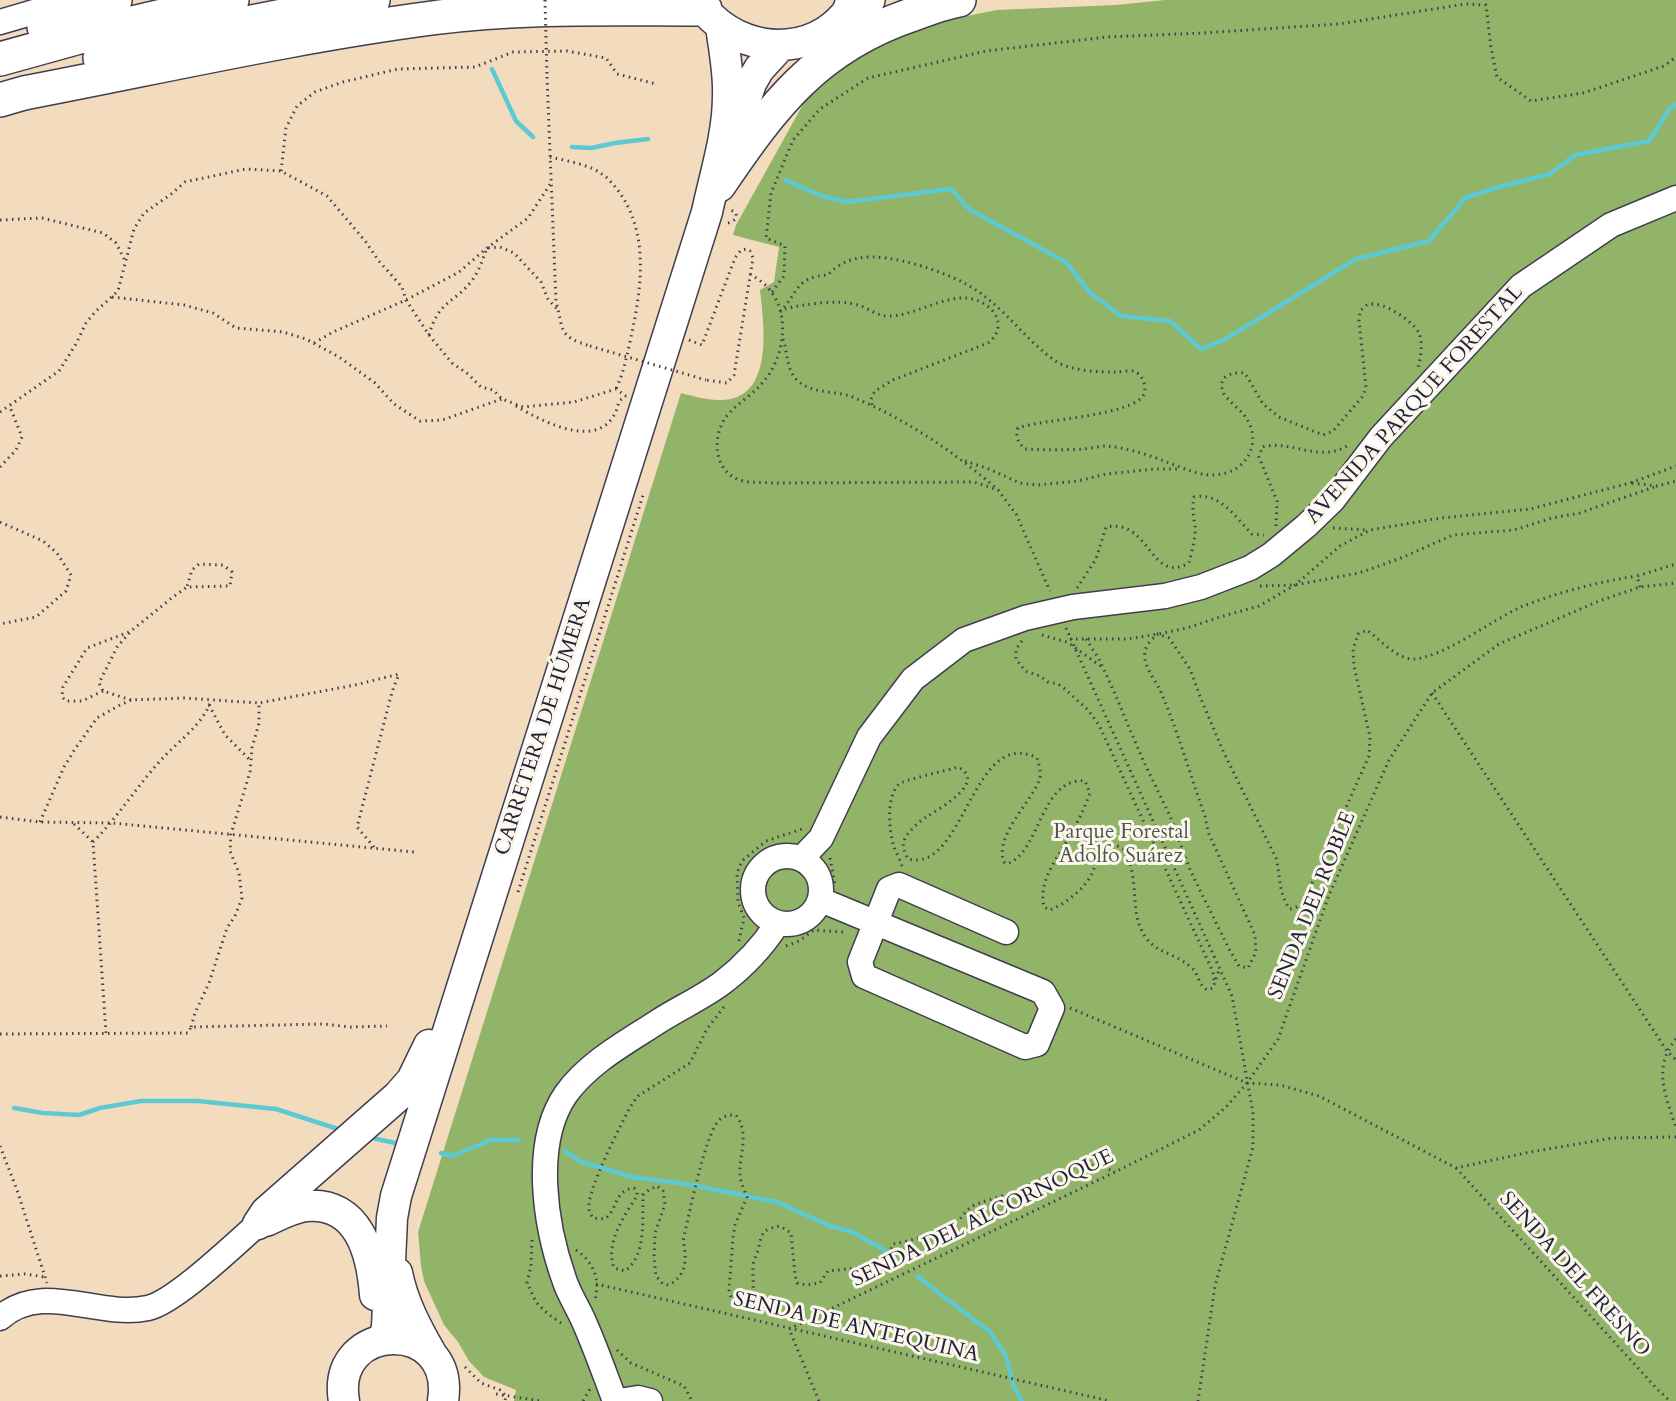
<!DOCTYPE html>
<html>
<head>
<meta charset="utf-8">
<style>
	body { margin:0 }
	canvas { display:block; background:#f3dcbe }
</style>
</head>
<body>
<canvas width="1676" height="1401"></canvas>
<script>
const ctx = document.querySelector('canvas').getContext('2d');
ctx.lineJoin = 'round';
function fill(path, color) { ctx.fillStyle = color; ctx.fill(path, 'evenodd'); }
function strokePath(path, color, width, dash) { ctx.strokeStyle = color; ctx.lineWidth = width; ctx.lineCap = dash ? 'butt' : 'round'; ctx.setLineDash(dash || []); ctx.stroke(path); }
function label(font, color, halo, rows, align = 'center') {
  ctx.font = font + ' Cardo,serif'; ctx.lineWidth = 6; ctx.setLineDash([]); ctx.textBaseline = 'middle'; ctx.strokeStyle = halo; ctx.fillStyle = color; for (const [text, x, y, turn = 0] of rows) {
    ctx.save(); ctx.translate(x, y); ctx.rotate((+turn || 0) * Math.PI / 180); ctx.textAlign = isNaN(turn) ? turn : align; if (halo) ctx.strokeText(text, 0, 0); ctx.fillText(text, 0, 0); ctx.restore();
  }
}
fill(new Path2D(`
	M1165 0H1676V1401H514L516 1390 484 1377 469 1361 458 1342 444 1325 424 1281 421 1266 418 1232 681 393C693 396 706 400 718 400 775 402 764 326 760 290L774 282 779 247 733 235 736 225 806 99 849 59 911 27 997 10 1116 5Z`), '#92b468');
strokePath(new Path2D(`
	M492 69 516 121 533 137
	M572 147 591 148 615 143 648 139
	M785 180 822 196 847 202 951 189 970 210 1066 262 1090 293 1121 316 1170 321 1201 349 1224 340 1356 259 1429 241 1465 198 1495 188 1550 174 1575 155 1649 141 1670 108 1676 104
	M14 1108 43 1113 79 1115 100 1108 141 1101H198L276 1109 341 1130
	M372 1138 400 1144
	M565 1151 582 1162 632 1177 686 1184 777 1202 830 1226 852 1232 883 1249 899 1263
	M441 1153 452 1156 491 1140H519
	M917 1276 990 1332 1006 1356 1014 1387 1022 1401`), '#5dcad3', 4.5);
const minor = new Path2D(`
	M0 22 75 0
	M753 890a34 34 0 1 1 68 0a34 34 0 1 1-68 0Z
	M801 859 821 838 869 737 913 679 964 640 1025 618 1073 607 1165 596 1201 587 1250 568 1271 555 1306 526 1333 500 1381 437 1521 286 1611 225 1676 198
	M821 900 1043 992 1052 1008 1037 1044 1025 1047 864 976 860 962 889 889 899 885 1006 932
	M0 1318C43 1280 98 1319 148 1308 175 1302 234 1245 258 1224
	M615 1401C605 1375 596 1349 585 1324 579 1309 569 1295 564 1279 545 1225 532 1143 566 1094 589 1062 627 1042 659 1021 679 1008 702 998 722 983 743 967 763 946 777 924
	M619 1401 638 1398 650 1401`);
const major = new Path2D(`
	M711 17C753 58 825 55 855 0
	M737 125 751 83 759 69 781 45
	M266 1221C279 1215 292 1208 306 1206 359 1201 372 1254 375 1295
	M258 1224 266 1212 398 1096 412 1080 429 1045
	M397 1273C403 1303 417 1329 432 1355
	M384 1339 387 1327 392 1218 396 1196 707 212C715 174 728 135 728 96 729 73 724 49 721 26
	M344 1401C330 1320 456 1317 443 1401`);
const highway = new Path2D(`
	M851 6 868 0
	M44 27 115 0
	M100 58C190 33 281 15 373 0
	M0 59 119 26 232 0
	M0 100 24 93C160 67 295 36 432 18 522 6 614 9 705 9
	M719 185C773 105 817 47 911 15 927 9 942 3 959 0`);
strokePath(minor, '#413e4f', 27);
strokePath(major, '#413e4f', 33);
strokePath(highway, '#413e4f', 36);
strokePath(new Path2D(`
	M547 77 556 302C564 330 557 336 590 346
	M550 157C568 161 592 165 606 177 651 220 643 282 631 337 627 355 624 372 616 389
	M281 171 286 128 297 106 315 92 343 82 398 69 475 67 513 52 567 51 606 58 617 74 656 84
	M0 220 42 218 103 233 116 243 124 259
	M728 223C733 222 737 219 736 213L731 210
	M750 274C758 279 766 284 771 292 791 317 783 360 763 382 753 395 737 403 726 417 711 438 714 474 743 481 752 483 762 482 771 483L974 482 998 490 1016 514 1050 591
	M772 292 784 276 785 246 766 238 771 193 793 140 820 109 868 78 986 51 1107 37 1203 33 1339 24 1465 4 1486 5 1491 48 1497 77 1531 101 1583 93 1664 66 1676 57
	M112 297 184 305 213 313 236 328 283 332 306 339 339 357 375 383 394 404 420 421 442 420 502 399
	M785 309C803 304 840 299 858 305 869 308 876 316 888 316 919 317 956 284 986 305 992 309 997 315 998 323 999 332 994 338 988 343L893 380 875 391 871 399 872 405
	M780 312C799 292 795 277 828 275 836 266 847 260 859 258 889 252 951 273 976 290 1006 310 1025 339 1054 360 1069 371 1097 372 1116 372 1121 372 1129 370 1134 371 1142 374 1147 386 1144 394 1134 416 1042 419 1018 428 1015 436 1018 443 1025 449 1045 450 1065 450 1084 449 1092 448 1100 446 1107 446 1127 448 1150 455 1169 463 1189 470 1204 479 1226 473 1252 465 1261 437 1244 415 1238 408 1226 399 1223 392 1217 375 1233 372 1245 373L1263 404 1279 417 1323 435 1333 431 1363 396 1366 387 1359 321 1360 312C1361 310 1365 306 1367 305 1381 299 1413 321 1419 333 1423 342 1421 358 1418 367
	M429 335C439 299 455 304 473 279 480 269 483 258 487 248L500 247 514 253 541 282 548 299 557 309
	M783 339C788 354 786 370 798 381 811 393 833 391 850 396 857 399 864 402 871 405 917 427 959 456 997 489
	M689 340 702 345 735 258 741 250 747 249 750 251 753 258 734 375 727 383 706 380
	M314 343 333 332 406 300 459 272 487 248 528 218 551 183
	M516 406C546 424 608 455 619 401L626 396
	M0 412 59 371 76 344 86 323 95 312 118 291 134 229 144 213 170 195 185 182 246 169 281 171 327 196 366 242 378 260 402 287 406 300 429 335 452 363 468 374 481 387 493 390 502 399 523 407 574 402 616 389 626 396
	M965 461 989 469 1020 483 1038 485 1078 481 1106 474 1155 469H1180
	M0 467 16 450 22 437 10 407
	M1632 483 1657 486 1676 481
	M0 522 43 541 57 553 71 575 66 591 36 617 0 624
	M1276 526 1277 501 1259 457 1262 447C1292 439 1318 464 1349 445
	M1333 528 1368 530
	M1260 586 1295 585 1359 573 1401 558 1453 535 1514 530 1552 518 1580 513 1657 486
	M1640 587 1637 576 1676 564
	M1077 588 1096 559 1106 527C1151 518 1149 585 1189 563 1192 551 1196 537 1195 525 1193 515 1192 507 1194 497 1220 492 1235 517 1252 534L1264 535
	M1066 628 1232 996 1253 1113V1147L1215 1286 1198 1401
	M1042 635 1067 642 1102 667
	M1070 639H1128L1158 634 1187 628 1220 617 1259 606 1295 585 1340 546 1370 530 1441 518 1530 509 1630 483 1676 466
	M1086 639 1099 659 1112 687 1142 758 1170 816 1191 872 1229 949 1239 966 1248 968 1256 952 1255 935 1208 832 1205 816C1190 775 1178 731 1160 690 1154 678 1143 666 1145 652 1146 644 1153 638 1158 634L1169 638 1190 669 1201 699 1224 753 1276 858C1281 878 1278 893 1290 909L1295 908 1303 903 1369 756 1370 737 1354 666 1353 649 1358 634 1367 630C1379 639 1398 660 1414 659 1444 657 1492 620 1521 607 1555 593 1601 581 1637 576
	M1022 641 1016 649V659L1025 671 1040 676 1048 682 1058 684 1065 689 1088 710 1099 725 1213 972 1214 980
	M103 691 82 701H66L62 697 63 687 87 648 129 632
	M1432 693 1667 1051 1676 1060
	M131 700 103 691 99 683 117 647 131 631 173 597 187 587 230 586 232 572 223 565 199 564 192 570 187 587
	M209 705 225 735 251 761
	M0 817 40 822 112 823 414 852
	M40 822 64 767 75 749 97 718 120 705 131 700 184 698 259 703
	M74 824 93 842 106 1033
	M93 842C118 817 137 786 161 760 177 742 204 724 211 700
	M374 847 357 827 392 692 399 674
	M830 858 835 884
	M902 866C900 859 895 851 893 844 889 828 886 797 899 784 903 780 949 770 958 767 988 782 939 809 926 817 919 822 907 832 904 841 902 847 905 853 908 859 965 874 972 725 1037 758 1039 765 1042 774 1039 781 1030 803 994 837 1004 862L1007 864C1041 852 1040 777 1085 781L1090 793C1084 809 1077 824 1068 839 1056 861 1038 881 1044 907L1050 910C1063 905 1077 894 1086 883 1095 873 1097 850 1112 846 1137 841 1133 902 1137 917 1147 956 1168 947 1192 968 1199 975 1198 984 1207 990L1213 988 1219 970
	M518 892 644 492
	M739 941 744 918 738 902 737 873 742 861 766 841 802 829
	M786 946 799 941 814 930 844 932
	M724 1007 707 1029 690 1063 638 1096 632 1104C622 1122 586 1192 589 1209 589 1212 591 1215 593 1218L605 1219C618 1209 614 1190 634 1188L637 1191V1196C624 1216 605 1243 614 1268L625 1271C647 1255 642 1219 643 1195L649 1190 657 1186 663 1191 665 1204 655 1233 654 1258 656 1276 663 1284 669 1285C687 1275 687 1259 683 1241 689 1216 704 1137 719 1120 725 1115 730 1115 736 1115 750 1134 739 1154 740 1175 741 1183 744 1190 747 1197L735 1225 733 1237 729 1290 733 1304 746 1306C757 1292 752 1281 753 1265 754 1258 758 1253 759 1246 762 1231 765 1229 780 1226L791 1233 795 1275 797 1283 807 1285 820 1283 828 1271 857 1268 888 1256 893 1244C913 1240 937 1234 955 1223 961 1220 965 1211 971 1207 978 1202 1001 1197 1011 1193 1045 1180 1077 1153 1115 1172
	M1070 1008 1247 1083 1280 1085 1319 1096 1456 1168 1530 1152 1613 1138 1676 1137
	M191 1027 195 1013 209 983 227 928 235 916 242 898 239 873 230 851 231 834 250 772 252 748 259 723V703L355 685 399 674
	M0 1034 188 1033 191 1027 323 1024 351 1027 387 1026
	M1676 1039C1652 1068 1666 1096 1676 1128
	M0 1146 17 1190 47 1283
	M1456 1168 1658 1390 1670 1401
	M532 1240 531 1266 527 1283 536 1302 548 1314 564 1325
	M576 1250C595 1263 600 1280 595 1301
	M0 1276 25 1274 45 1277
	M596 1284 1110 1401
	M617 1350 631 1363 684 1386 692 1401
	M465 1367 481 1383 500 1390 506 1396 505 1401
	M496 1394 541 1401
	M583 1401 590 1389
	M819 1401 789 1329 1115 1172 1199 1130 1226 1107 1247 1083 1278 1039 1329 895 1389 760 1432 693 1499 644 1599 601 1640 587 1676 583`), '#413e4f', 3, [1.5, 4.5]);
strokePath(minor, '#fff', 24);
strokePath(major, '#fff', 30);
strokePath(highway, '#fff', 33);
strokePath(new Path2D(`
	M545 0 547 77
	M590 346 706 380`), '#413e4f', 3, [1.5, 4.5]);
label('21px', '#22223b', '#fbf7ec', [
	["AVENIDA PARQUE FORESTAL",1415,405,-48],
	["CARRETERA DE HÚMERA",544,727,-72],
	["SENDA DEL ROBLE",1313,906,-68],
	["SENDA DEL ALCORNOQUE",983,1219,-26],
	["SENDA DEL FRESNO",1574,1275,48],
	["SENDA DE ANTEQUINA",856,1328,13]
]);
label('21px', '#4f574d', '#fbf7ec', [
	["Parque Forestal",1121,833],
	["Adolfo Suárez",1121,857]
]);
</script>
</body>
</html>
